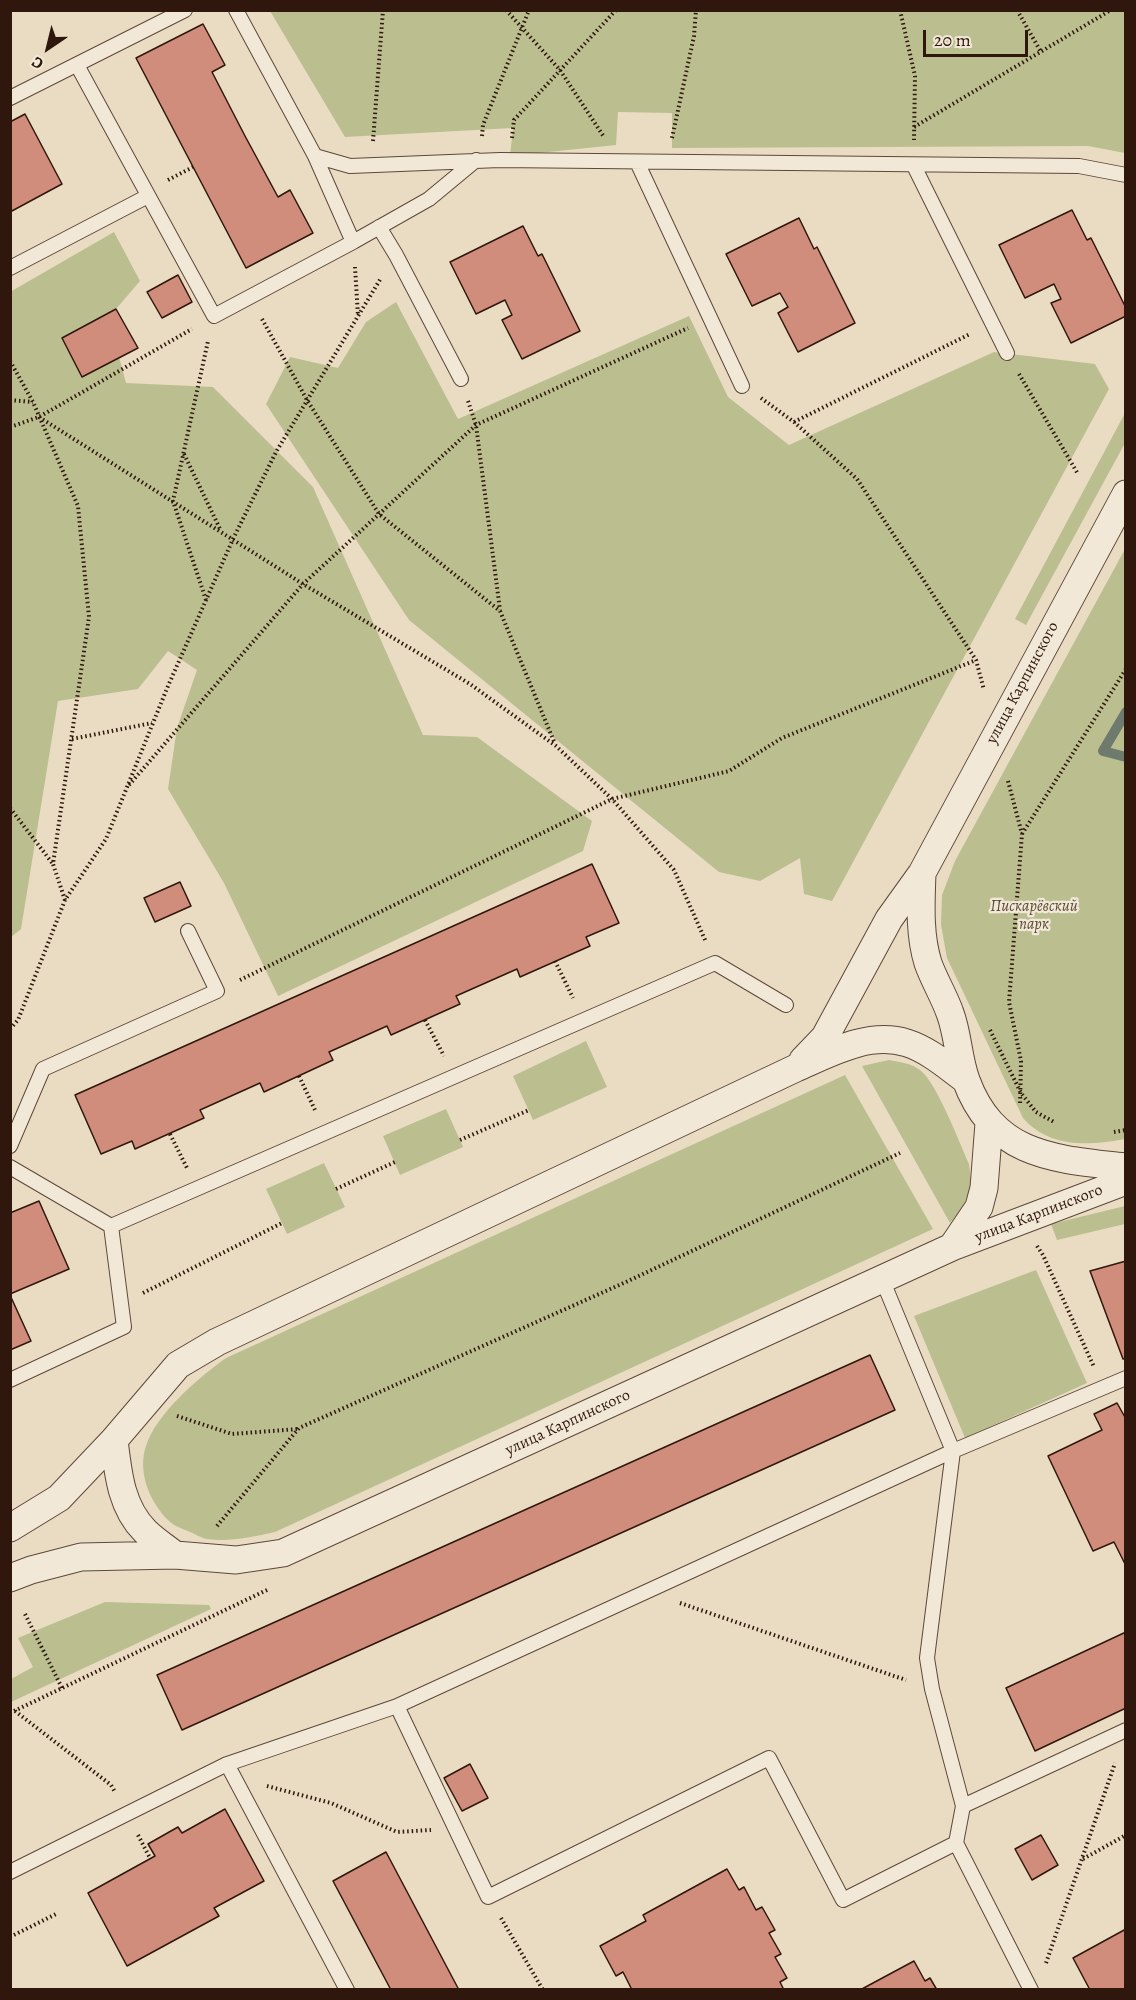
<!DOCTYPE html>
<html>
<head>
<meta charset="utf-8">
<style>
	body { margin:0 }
	#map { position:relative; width:1136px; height:2000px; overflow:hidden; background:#e9dcc2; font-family:Alegreya,serif }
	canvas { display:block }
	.frame { position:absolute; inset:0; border:12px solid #30170d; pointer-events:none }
	.north { position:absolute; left:18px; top:18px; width:60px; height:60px; -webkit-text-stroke:4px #f1e8d7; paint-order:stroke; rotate:215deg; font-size:16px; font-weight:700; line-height:24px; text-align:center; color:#30170d }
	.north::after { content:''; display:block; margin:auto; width:21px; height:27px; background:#30170d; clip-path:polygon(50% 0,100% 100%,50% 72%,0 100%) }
	.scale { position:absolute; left:923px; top:30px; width:105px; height:27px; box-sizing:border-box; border:3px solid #30170d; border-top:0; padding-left:8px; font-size:18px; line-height:21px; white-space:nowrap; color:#30170d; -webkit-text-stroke:4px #f1e8d7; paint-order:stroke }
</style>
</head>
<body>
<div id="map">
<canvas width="1136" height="2000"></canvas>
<div class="frame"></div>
<div class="north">С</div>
<div class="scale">20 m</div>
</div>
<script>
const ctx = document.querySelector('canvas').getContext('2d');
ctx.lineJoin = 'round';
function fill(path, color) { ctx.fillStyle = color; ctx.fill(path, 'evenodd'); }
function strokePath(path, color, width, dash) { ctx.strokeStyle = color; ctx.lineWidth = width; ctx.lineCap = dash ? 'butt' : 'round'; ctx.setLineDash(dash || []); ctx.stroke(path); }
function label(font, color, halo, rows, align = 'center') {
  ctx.font = font + ' Alegreya,serif'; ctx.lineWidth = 4.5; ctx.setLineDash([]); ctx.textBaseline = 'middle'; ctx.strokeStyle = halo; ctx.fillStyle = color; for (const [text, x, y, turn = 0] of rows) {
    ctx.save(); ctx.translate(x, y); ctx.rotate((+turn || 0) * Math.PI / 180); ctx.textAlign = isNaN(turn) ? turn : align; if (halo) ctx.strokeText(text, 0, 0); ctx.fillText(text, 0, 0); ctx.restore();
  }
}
fill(new Path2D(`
	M270 11H1125V153L1088 146 672 148V113L618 112 616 145 510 156 513 128 345 137Z
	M114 232 140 281 116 309 62 338 82 377 119 357 126 383 213 387 313 487 423 735 477 737 592 821 583 851 278 996 224 883 168 789 177 728 197 670 168 651 138 689 58 701 21 929 11 937 10 292Z
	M396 302 458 419 689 316 728 397 789 445 994 352 1095 364 1109 389 832 901 804 894 800 858 760 881 719 872 409 620 266 404 290 357 338 368 366 322Z
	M1125 413V443L1026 625 1015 619Z
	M1125 549V1139C1089 1146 1049 1148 1023 1118L947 958 941 925 942 895 955 861Z
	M586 1041 607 1087 533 1120 513 1076Z
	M889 1060C899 1062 911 1063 920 1070 937 1083 959 1142 969 1164 973 1190 968 1203 950 1223L862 1066Z
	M845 1075 933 1229 275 1532C252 1537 230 1542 207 1539 201 1538 195 1534 190 1532 183 1529 174 1526 169 1521 150 1503 137 1472 146 1446 156 1414 199 1377 226 1358Z
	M446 1109 463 1147 400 1175 383 1136Z
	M324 1163 345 1207 287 1234 266 1189Z
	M1125 1206V1224L1057 1240 1051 1224Z
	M1036 1270 1087 1383 965 1438 914 1316Z
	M105 1602 209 1605 211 1609 11 1702V1679L33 1667 18 1638Z`), '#bbbf90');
strokePath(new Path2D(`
	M1126 712 1103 751 1126 757`), '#6f7a6e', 10);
const building = new Path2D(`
	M203 24 225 65 212 72 245 136 278 197 290 190 313 233 246 268 136 58Z
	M25 114 62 184 10 212V122Z
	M1072 210 1087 240 1091 238 1126 308V316L1071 343 1051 303 1061 299 1054 284 1025 298 999 245Z
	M799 218 814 249 817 247 855 323 798 352 778 313 788 307 780 293 752 306 726 254Z
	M523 226 538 256 542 254 580 331 522 359 502 320 512 315 505 300 476 314 450 262Z
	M178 275 192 302 162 318 147 292Z
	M116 309 138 348 82 377 62 338Z
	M592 864 619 923 586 937 590 946 520 977 517 969 456 996 460 1004 391 1035 387 1026 329 1052 333 1060 264 1092 260 1083 200 1110 204 1118 135 1149 132 1141 101 1154 75 1095Z
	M180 882 191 906 155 922 144 898Z
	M39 1201 69 1269 10 1294V1213Z
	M1126 1261V1358L1123 1359 1090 1271Z
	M10 1295 31 1341 10 1350Z
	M870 1355 895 1410 182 1730 157 1675Z
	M1117 1403 1126 1419V1566L1114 1542 1093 1551 1048 1456 1102 1430 1094 1414Z
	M1126 1632V1708L1035 1751 1006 1688Z
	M470 1764 488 1798 462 1811 444 1778Z
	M225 1809 264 1881 214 1908 219 1916 127 1966 88 1893 155 1856 148 1844 178 1827 182 1833Z
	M1041 1835 1058 1865 1032 1880 1015 1849Z
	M386 1852 459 1990H391L333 1881Z
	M727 1869 739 1890 744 1887 756 1910 762 1907 775 1930 769 1933 781 1954 775 1957 787 1978 780 1982 784 1990H632L623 1972 616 1976 600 1946 646 1921 643 1915Z
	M1126 1929V1990H1090L1073 1958Z
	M914 1961 925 1981 930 1978 937 1990H860Z`);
fill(building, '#d18d7c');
strokePath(building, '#30170d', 1.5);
const lane = new Path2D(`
	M236 10 315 156 350 166 500 160 1079 166 1126 175
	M77 65 214 316 353 242 315 156
	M10 98 185 10
	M637 162 742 386
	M914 166 1007 353
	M379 227 396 255 461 379
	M353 242 429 199 476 160
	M10 268 148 196
	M10 1146 43 1069 217 991 188 931
	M10 1167 111 1226 715 963 786 1005
	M882 1279 953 1451 927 1658 932 1689 963 1806 956 1843 1031 1990
	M10 1380 124 1327 111 1226
	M397 1706 488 1897 769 1758 843 1900 956 1843
	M227 1764 397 1706 953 1451 1126 1378
	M963 1806 1126 1730
	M10 1872 227 1764 347 1990`);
const street = new Path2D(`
	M922 873C921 903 919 934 928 963 934 980 944 996 950 1013 958 1034 958 1058 966 1080 994 1157 1055 1159 1126 1167
	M803 1060 825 1037 889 919 922 873 1126 494
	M952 1247 979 1207 984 1188 989 1123
	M114 1440C118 1473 121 1507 145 1531 154 1540 165 1547 175 1555
	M10 1528 59 1498 114 1440 178 1365 217 1342 796 1068C830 1053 869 1031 907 1043 929 1050 948 1067 966 1080
	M10 1578 31 1570 81 1557 175 1555 236 1560 283 1553 952 1247 1126 1181`);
strokePath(lane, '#5e483a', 16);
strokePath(street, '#5e483a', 29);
strokePath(new Path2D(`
	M506 10 560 70 604 137
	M900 10 915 76 914 140
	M1017 10 1041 52
	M914 127 1111 10
	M482 136 483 125 529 10
	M512 138 514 120 616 10
	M672 138 694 36 696 10
	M373 141 383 10
	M168 180 193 167
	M355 267 358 316
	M262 319 307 400 379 514 500 611 555 744
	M10 361 33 402 78 506 89 617 53 864 65 900
	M1019 374 1078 474
	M761 398 794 422 857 479 976 660 984 690
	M10 400 33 402
	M468 401 476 425 500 610
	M39 417 303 584 470 684 556 746 612 799 674 870 706 942
	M794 422 970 334
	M10 427 39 417 192 329
	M184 454 221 531
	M206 600 173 501 208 341
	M72 739 152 723
	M1008 781 1022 834 1009 1002 1021 1061 1020 1106
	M129 785 303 584 476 425 688 328
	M10 808 53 864
	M1022 834 1126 669
	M555 961 573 998
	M240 980 612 799 729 771 782 738 976 660
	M425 1020 444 1056
	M10 1029 18 1020 65 900 106 839 168 686 233 539 276 452 381 278
	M990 1030 1021 1093 1036 1112 1054 1122
	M299 1076 315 1110
	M1114 1132 1126 1130
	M170 1134 187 1168
	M460 1140 529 1110
	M336 1189 395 1162
	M1037 1246 1043 1255 1094 1367
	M143 1293 282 1223
	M177 1416 232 1434 298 1429
	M217 1526 299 1428 626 1282 900 1153
	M680 1603 906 1680
	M25 1614 62 1688
	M15 1711 111 1785 115 1792
	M10 1713 269 1589
	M267 1786 331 1803 397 1832 431 1830
	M138 1835 150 1858
	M1083 1859 1126 1835
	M501 1918 543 1990
	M10 1937 56 1914
	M1046 1963 1115 1763`), '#30170d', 4, [1.5, 3]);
strokePath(lane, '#f1e8d7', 14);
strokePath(street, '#f1e8d7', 27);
label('16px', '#30170d', '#f1e8d7', [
	["улица Карпинского",1023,683,-62],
	["улица Карпинского",1039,1214,-21],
	["улица Карпинского",568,1423,-25]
]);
label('italic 16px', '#5a4934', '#f1e8d7', [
	["Пискарёвский",1034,907],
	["парк",1034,925]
]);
</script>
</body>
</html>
